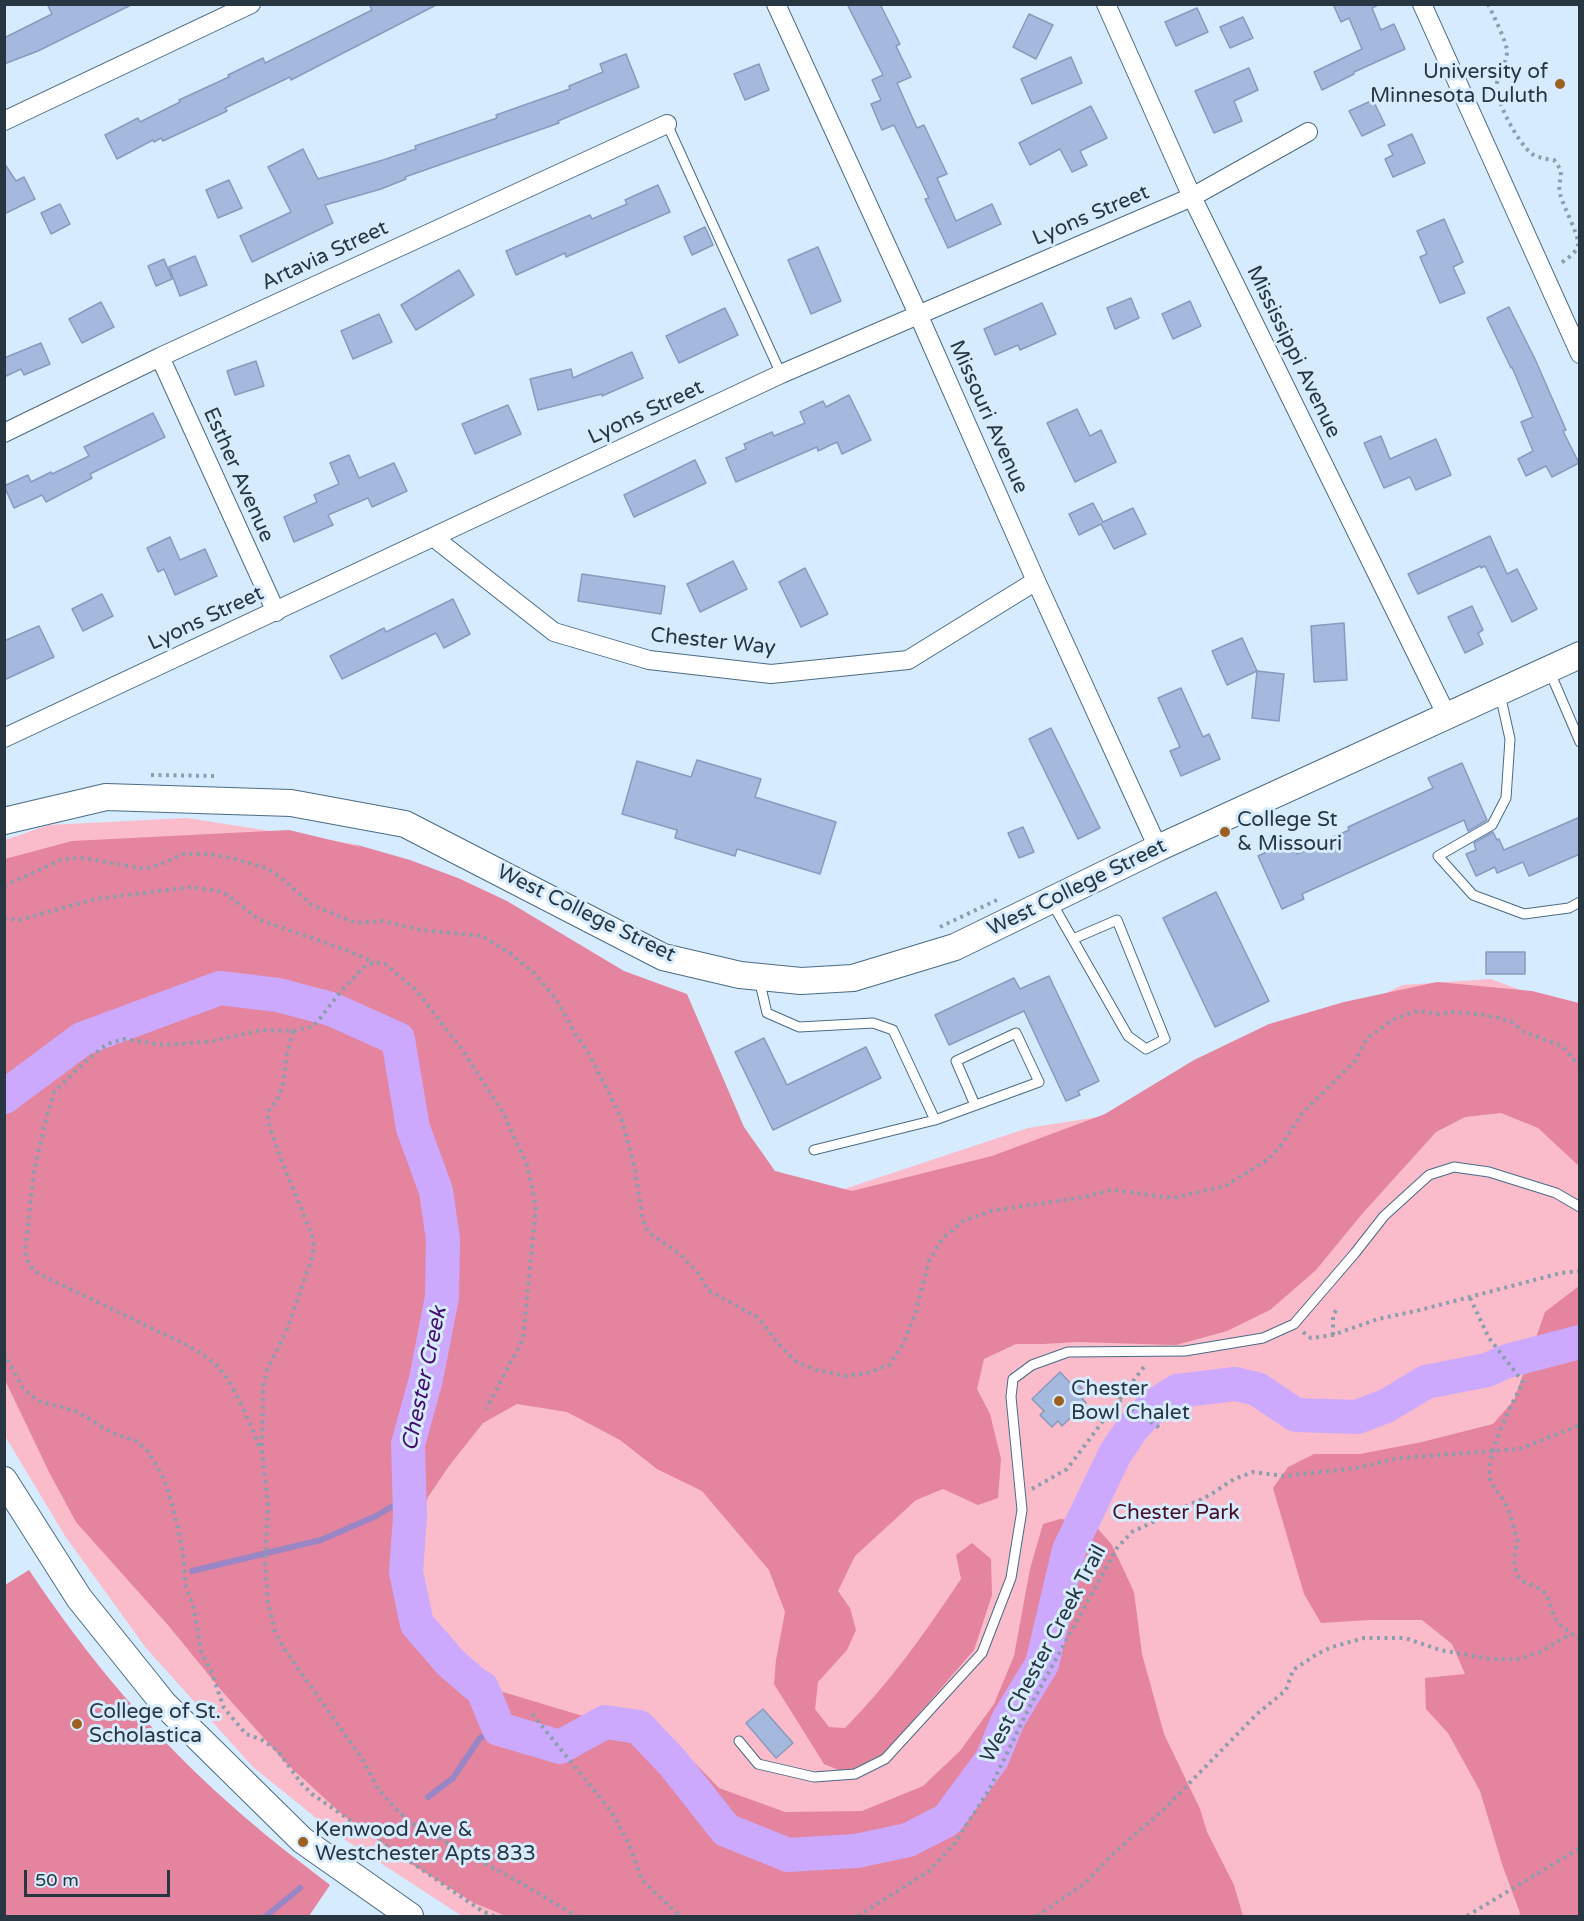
<!DOCTYPE html>
<html>
<head>
<meta charset="utf-8">
<style>
	body { margin:0 }
	#map { position:relative; width:1584px; height:1921px; overflow:hidden; background:#d6ecfe; font-family:"Varela Round",sans-serif }
	canvas { display:block }
	.frame { position:absolute; inset:0; border:6px solid #283642; pointer-events:none }
	.scale { position:absolute; left:24px; top:1870px; width:146px; height:27px; box-sizing:border-box; border:3px solid #283642; border-top:0; padding-left:8px; font-size:18px; line-height:21px; white-space:nowrap; color:#283642; -webkit-text-stroke:4px #d6ecfe; paint-order:stroke }
</style>
</head>
<body>
<div id="map">
<canvas width="1584" height="1921"></canvas>
<div class="frame"></div>
<div class="scale">50 m</div>
</div>
<script>
const ctx = document.querySelector('canvas').getContext('2d');
ctx.lineJoin = 'round';
function fill(path, color) { ctx.fillStyle = color; ctx.fill(path, 'evenodd'); }
function strokePath(path, color, width, dash) { ctx.strokeStyle = color; ctx.lineWidth = width; ctx.lineCap = dash ? 'butt' : 'round'; ctx.setLineDash(dash || []); ctx.stroke(path); }
function label(font, color, halo, rows, align = 'center') {
  ctx.font = font + ' "Varela Round",sans-serif'; ctx.lineWidth = 6; ctx.setLineDash([]); ctx.textBaseline = 'middle'; ctx.strokeStyle = halo; ctx.fillStyle = color; for (const [text, x, y, turn = 0] of rows) {
    ctx.save(); ctx.translate(x, y); ctx.rotate((+turn || 0) * Math.PI / 180); ctx.textAlign = isNaN(turn) ? turn : align; if (halo) ctx.strokeText(text, 0, 0); ctx.fillText(text, 0, 0); ctx.restore();
  }
}
fill(new Path2D(`
	M187 818 354 844 481 904 715 1191 841 1190 1028 1128 1162 1107 1246 1066 1402 985 1491 979 1579 1012V1916H462L336 1834 253 1767 146 1648 65 1536 5 1436V840L49 825Z`), '#fabbca');
fill(new Path2D(`
	M289 830 360 847 354 844 410 860 458 878 507 901 624 971 687 994 744 1127 775 1171 852 1191 992 1156 1105 1114 1194 1060 1269 1024 1344 1002 1437 982 1532 991 1579 1003V1166L1538 1128 1501 1113 1465 1117 1436 1132 1362 1214 1316 1270 1270 1310 1227 1331 1176 1345 1077 1342 1043 1344H1016L984 1359 977 1389 990 1414 1001 1459 998 1498 978 1505 943 1489 916 1500 855 1556 838 1591 850 1608 856 1630 847 1650 818 1682 815 1709 829 1727 845 1728C890 1683 926 1631 961 1579L956 1555 972 1543 991 1559 992 1595 974 1650 880 1759 853 1776 824 1764 774 1684 776 1660 785 1612 769 1570 702 1491 657 1469 620 1440 567 1412 517 1404 483 1423 449 1466 428 1497 407 1553 424 1611 456 1654 493 1689 626 1729 689 1757 719 1788 785 1812 862 1811 923 1786 960 1751 994 1704 1014 1656 1030 1569 1043 1524 1060 1519 1092 1522 1112 1545 1134 1592 1142 1654 1164 1734 1200 1809 1207 1832 1234 1885 1243 1916H506L474 1903 410 1863 344 1816 286 1763 221 1690 168 1625 76 1522 49 1472 5 1380V859L72 841Z
	M1579 1286V1916H1519L1520 1913 1502 1864 1480 1791 1448 1733 1426 1709 1425 1678 1465 1674 1452 1644 1422 1620H1368L1321 1623 1304 1594 1273 1488 1288 1467 1314 1454H1360L1422 1442 1493 1424 1514 1400 1545 1312Z
	M29 1570C87 1657 153 1736 231 1805 263 1834 296 1859 330 1885L309 1916H5V1585Z`), '#e4849e');
strokePath(new Path2D(`
	M192 1571 321 1540 376 1516 408 1497
	M428 1797 453 1778 480 1738 499 1729
	M266 1916 300 1888`), '#9b86c5', 6);
strokePath(new Path2D(`
	M4 1097 82 1039 220 988 278 995 331 1009 398 1039 413 1128 436 1191 443 1239 442 1297 426 1379 408 1444 410 1516 406 1572 417 1624 450 1662 475 1684 482 1688 499 1729 560 1747 605 1722 639 1727 673 1763 726 1830 788 1855 856 1851 908 1840 947 1820 992 1759 1008 1720 1042 1664 1069 1550 1115 1454 1133 1427 1152 1407 1177 1391 1235 1384 1257 1389 1296 1415 1357 1417 1386 1406 1426 1382 1487 1370 1507 1361 1580 1342`), '#cca9fd', 34);
const building = new Path2D(`
	M47 4H133L38 51 4 64V38L52 14Z
	M369 4H438L291 80 290 77 225 108 227 111 163 141 161 138 154 142 153 140 117 159 105 135 138 118 140 122 180 102 179 100 229 77 228 75 263 58 265 63 320 36 372 10Z
	M847 4H880L900 44 896 46 911 77 897 83 917 128 924 125 947 174 937 178 956 221 992 204 1001 224 948 248 925 199 929 198 894 125 882 130 871 104 881 100 872 80 883 75Z
	M1333 4H1380L1372 8 1381 30 1394 24 1405 49 1354 72V74L1322 90 1314 72 1362 49 1349 18 1341 22Z
	M1197 8 1208 32 1176 46 1165 22Z
	M1029 14 1053 25 1036 59 1013 47Z
	M1243 17 1253 38 1230 48 1220 27Z
	M626 54 639 87 558 121 559 123 405 177 406 179 381 189 325 205 333 223 252 262 240 236 291 212 268 167 303 149 318 179 383 160 416 149 415 146 497 118 496 115 570 89 569 86 603 72 600 64Z
	M1071 57 1082 83 1032 104 1021 79Z
	M759 64 769 90 745 100 734 74Z
	M1249 68 1258 90 1234 101 1242 121 1214 133 1195 91Z
	M1373 100 1385 125 1362 136 1349 111Z
	M1091 106 1107 138 1080 151 1087 165 1072 172 1060 149 1030 165 1019 143Z
	M1412 134 1425 163 1393 177 1385 159 1393 155 1388 145Z
	M4 163 16 181 24 177 35 199 4 214Z
	M229 180 242 208 218 218 206 190Z
	M658 185 670 212 566 257 565 253 516 275 506 251 590 215 592 219 627 204 625 200Z
	M60 204 70 224 51 234 41 213Z
	M1444 219 1463 262 1453 267 1465 293 1440 303 1420 257 1427 254 1417 231Z
	M705 227 713 245 692 255 684 237Z
	M818 247 841 301 811 314 788 260Z
	M195 256 207 285 180 296 169 267Z
	M164 259 172 279 156 286 148 266Z
	M459 270 474 295 416 330 401 305Z
	M1131 298 1139 318 1115 329 1107 308Z
	M1190 301 1201 326 1173 339 1162 314Z
	M101 302 114 327 82 343 69 319Z
	M1042 303 1056 334 1020 350 1018 345 995 355 984 329Z
	M1509 307 1535 359 1566 430 1563 431 1579 463 1552 477 1546 466 1526 476 1518 459 1533 451 1521 422 1533 417 1512 367 1511 368 1487 318Z
	M725 308 738 335 679 363 666 336Z
	M379 314 392 342 353 359 341 331Z
	M41 343 50 364 24 375 21 369 4 377V358Z
	M632 352 643 378 602 396V394L538 410 530 379 571 369 573 378Z
	M256 361 264 386 235 395 227 371Z
	M849 395 871 440 842 454 837 442 818 451 817 447 736 482 726 458 746 449 744 444 772 432 774 436 805 423 800 412 823 401 826 407Z
	M508 405 521 434 475 454 462 424Z
	M1077 409 1090 436 1101 430 1116 462 1075 482 1047 423Z
	M153 413 165 437 90 474 92 478 46 502 42 495 14 508 4 486 28 475 31 482 51 472 52 474 89 456 84 447Z
	M1381 436 1390 459 1436 439 1451 475 1416 490 1410 477 1384 488 1364 443Z
	M349 455 359 478 394 463 407 491 372 507 368 498 328 515 333 525 294 542 284 517 317 502 314 495 339 484 330 463Z
	M695 460 706 483 634 517 624 495Z
	M1093 503 1103 522 1133 508 1146 534 1114 549 1101 524 1079 535 1069 514Z
	M1490 536 1507 574 1517 569 1537 609 1512 622 1485 566 1481 568 1480 566 1418 594 1408 574Z
	M170 537 180 560 205 549 217 576 175 595 164 569 158 572 147 548Z
	M733 561 747 589 700 612 687 584Z
	M805 568 828 614 801 627 779 582Z
	M582 574 665 586 661 614 578 601Z
	M102 594 113 616 83 631 72 609Z
	M453 599 470 634 444 648 436 633 342 679 330 656 384 628 386 632Z
	M1472 606 1483 630 1478 633 1483 644 1465 653 1448 617Z
	M1344 623 1347 680 1314 682 1311 626Z
	M39 626 54 657 4 680V641Z
	M1242 638 1257 671 1227 685 1212 651Z
	M1257 671 1284 674 1279 721 1252 718Z
	M1181 688 1203 737 1209 734 1220 759 1181 776 1170 751 1180 747 1158 698Z
	M1051 728 1100 828 1078 839 1029 739Z
	M697 760 761 779 755 797 836 822 820 874 737 849 735 856 675 838 677 830 622 814 637 761 691 777Z
	M1462 763 1487 820 1468 831 1464 820 1302 894 1304 899 1282 909 1258 856 1291 841 1297 854 1349 830 1348 827 1433 788 1428 778Z
	M1580 817V854L1529 876 1523 862 1497 873 1495 867 1476 876 1466 854 1476 850 1474 843 1493 832 1497 840 1499 839 1504 850Z
	M1023 827 1034 852 1019 858 1008 833Z
	M1216 892 1269 1001 1215 1027 1163 918Z
	M1486 952H1525V974H1486Z
	M1049 976 1099 1081 1078 1091 1080 1095 1066 1101 1024 1011 949 1045 935 1015 1014 978 1020 989Z
	M764 1038 787 1085 866 1047 881 1078 773 1130 735 1052Z
	M1060 1372 1072 1385 1076 1382 1087 1394 1082 1398 1086 1403 1062 1426 1058 1421 1052 1427 1040 1415 1044 1411 1032 1399Z
	M763 1709 793 1743 776 1758 746 1723Z`);
fill(building, '#a5b9de');
strokePath(building, '#889abe', 1.5);
const lane = new Path2D(`
	M667 124 781 374
	M1549 670 1580 742
	M1500 694 1510 739 1506 798 1492 825 1438 856 1473 895 1524 914 1569 908 1580 902
	M1052 903 1128 1036 1146 1049 1165 1039 1117 920 1073 939
	M759 979 767 1013 799 1027 873 1023 893 1030 935 1120 1039 1082 1016 1033 956 1061 975 1105
	M814 1150 935 1120
	M739 1741 758 1764 814 1777 855 1774 885 1759 982 1653 1011 1578 1022 1510 1011 1397 1013 1379 1032 1365 1068 1352 1185 1351 1263 1338 1294 1324 1355 1253 1384 1216 1429 1175 1454 1167 1489 1172 1556 1193 1580 1207`);
const street = new Path2D(`
	M776 4 918 314 1036 581 1158 848
	M1106 4 1192 197 1447 716
	M1422 4 1580 354
	M4 121 251 4
	M160 357 276 612
	M4 433 160 357 667 124
	M433 537 554 632 649 660 771 674 908 660 1036 581
	M4 738 781 374 1192 197 1308 132`);
const secondary = new Path2D(`
	M4 821 106 797 291 803 405 824 663 957 740 975 801 981 853 978 955 947 1158 848 1580 655
	M4 1480 79 1598 164 1704 302 1840 410 1916`);
strokePath(lane, '#4a6b85', 11);
strokePath(street, '#4a6b85', 20);
strokePath(secondary, '#4a6b85', 28);
strokePath(new Path2D(`
	M1488 4C1493 15 1507 42 1507 52 1507 63 1498 73 1497 83 1495 101 1518 143 1532 154 1539 158 1546 159 1554 160L1561 170C1561 179 1558 186 1560 194 1563 206 1579 235 1578 244 1577 254 1565 259 1559 265
	M151 775 218 776
	M4 886 63 859 84 858 145 869 161 864 183 854H208L231 858 266 868 279 876 312 905 356 923 383 921 421 930 482 936 510 953 534 973 556 999 576 1035 588 1052 621 1117 635 1169 643 1221 648 1232 681 1255 698 1273 708 1290 757 1317 783 1349 798 1363 817 1370 846 1376 867 1373 889 1365 902 1346 915 1315 929 1261 942 1239 963 1221 991 1211 1084 1197 1112 1190 1173 1198 1225 1186 1269 1159 1282 1144 1302 1113 1355 1061 1366 1039 1396 1018 1418 1011 1439 1014 1454 1012 1477 1014 1499 1018 1512 1022 1524 1032 1562 1046 1580 1067
	M4 918 19 920 95 899 192 887 223 892 260 920 343 949 374 962
	M940 927 999 899
	M293 1031 286 1058 284 1081 278 1098 269 1110 268 1122 281 1159 312 1235 314 1248 312 1258 286 1332 267 1370 263 1387 262 1453 268 1505 265 1562 268 1603 275 1632 285 1650 363 1760 378 1789 397 1810 413 1824 528 1887 576 1916
	M1470 1298 1489 1338 1523 1382C1512 1404 1485 1455 1490 1478 1492 1487 1497 1491 1502 1498 1510 1510 1513 1528 1518 1542 1514 1554 1511 1572 1523 1581 1530 1585 1539 1587 1544 1592 1550 1598 1550 1607 1553 1614 1558 1626 1570 1632 1580 1640
	M1303 1332 1311 1338 1333 1335 1378 1319 1420 1310 1561 1273 1580 1271
	M1333 1335V1315L1337 1309
	M4 1353 23 1388 38 1401 76 1411 112 1433 136 1441 147 1450 160 1471 167 1487 178 1528 184 1560 185 1584 194 1609 201 1651 211 1671 224 1708 246 1734 262 1740 277 1750 301 1783 312 1794 482 1911 494 1916
	M1119 1401 1163 1430
	M262 1453C253 1431 232 1378 215 1364 198 1349 175 1339 155 1330 117 1311 78 1293 39 1274L29 1265 25 1252 34 1171 46 1119 54 1092 86 1061 107 1044 124 1039 164 1045 179 1044 213 1041 262 1030 293 1031 314 1026 342 990 364 967 375 962 385 964 416 990 461 1048 504 1114 527 1165 536 1206 523 1339 486 1409
	M1032 1489 1067 1469 1146 1364
	M532 1714 611 1811 629 1844 642 1880 680 1916
	M858 1916 929 1871 955 1843 989 1790 1028 1710 1117 1548 1132 1532 1210 1495 1234 1479 1253 1472 1284 1476 1356 1468 1399 1458 1519 1449 1580 1425
	M1037 1916 1085 1883 1114 1853 1163 1810 1257 1714 1286 1690 1293 1670 1317 1654 1332 1647 1364 1638H1405L1440 1650 1490 1659H1519L1540 1652 1569 1635 1580 1633
	M1467 1916 1580 1848`), '#8b9ead', 4, [3, 4.5]);
strokePath(lane, '#fff', 9);
strokePath(street, '#fff', 18);
strokePath(secondary, '#fff', 26);
for (const [x, y, r, color] of [
	[1560,84,6,"#9c6021"],
	[1225,832,6,"#9c6021"],
	[1059,1401,6,"#9c6021"],
	[77,1724,6,"#9c6021"],
	[303,1842,6,"#9c6021"]
]) { const dot = new Path2D(); dot.arc(x, y, r, 0, 2 * Math.PI); ctx.fillStyle = color; ctx.fill(dot); strokePath(dot, '#d6ecfe', 2); }
label('21px', '#283642', '#d6ecfe', [
	["University of",1548,72,"right"],
	["Minnesota Duluth",1548,96,"right"],
	["College St",1237,820],
	["& Missouri",1237,844],
	["Chester",1071,1389],
	["Bowl Chalet",1071,1413],
	["College of St.",89,1712],
	["Scholastica",89,1736],
	["Kenwood Ave &",315,1830],
	["Westchester Apts 833",315,1854]
], 'left');
label('21px', '#283642', '#d6ecfe', [
	["Lyons Street",1091,216,-23],
	["Artavia Street",325,256,-25],
	["Mississippi Avenue",1293,352,64],
	["Lyons Street",646,413,-25],
	["Missouri Avenue",988,417,66],
	["Esther Avenue",238,475,66],
	["Lyons Street",206,619,-25],
	["Chester Way",713,642,6],
	["West College Street",1077,888,-26],
	["West College Street",586,914,26],
	["West Chester Creek Trail",1044,1654,-62]
]);
label('21px', '#4b0f25', '#d6ecfe', [
	["Chester Park",1176,1513]
]);
label('italic 22px', '#430c6e', '#d6ecfe', [
	["Chester Creek",425,1379,-78]
]);
</script>
</body>
</html>
